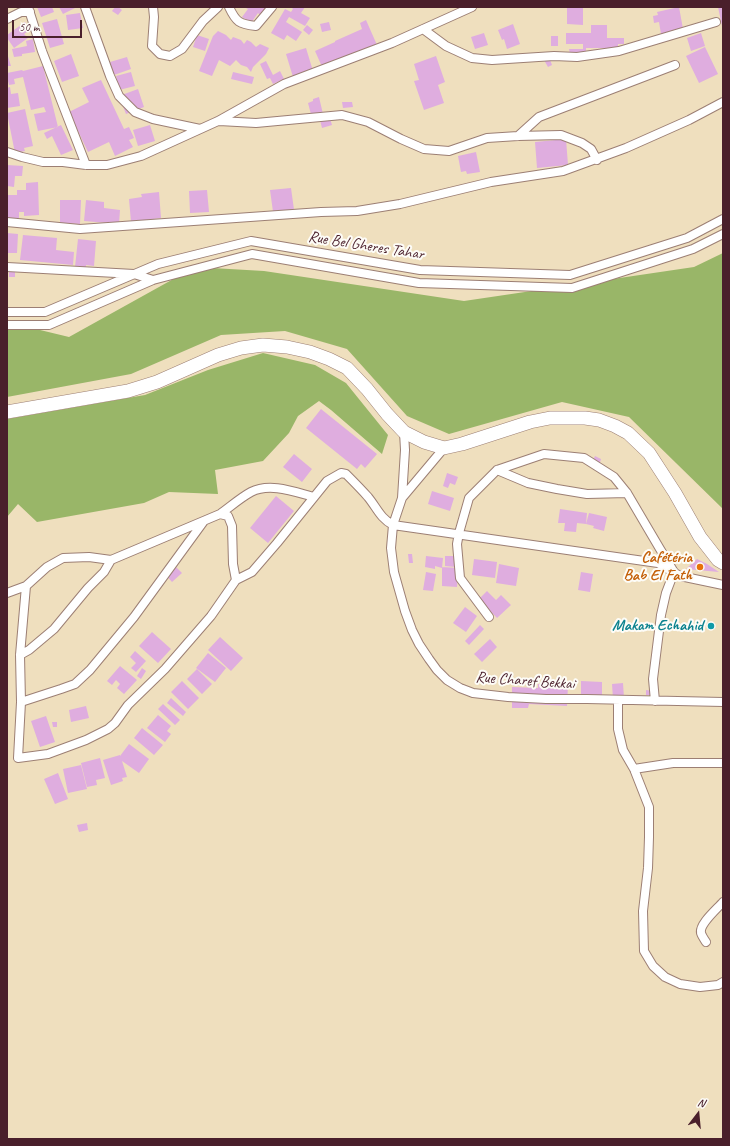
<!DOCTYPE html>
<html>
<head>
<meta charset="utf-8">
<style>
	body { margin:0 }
	#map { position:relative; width:730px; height:1146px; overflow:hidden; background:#efdfbe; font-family:Caveat,sans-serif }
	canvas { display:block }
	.frame { position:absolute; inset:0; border:8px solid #4a1f2b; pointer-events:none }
	.north { position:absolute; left:678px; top:1094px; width:40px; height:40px; -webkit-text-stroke:3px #fdfcf7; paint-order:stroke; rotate:16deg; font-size:11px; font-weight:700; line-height:16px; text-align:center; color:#4a1f2b }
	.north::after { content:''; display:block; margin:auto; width:14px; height:18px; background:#4a1f2b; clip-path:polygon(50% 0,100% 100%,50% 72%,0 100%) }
	.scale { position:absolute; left:12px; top:20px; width:70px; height:18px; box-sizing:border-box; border:2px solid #4a1f2b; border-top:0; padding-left:5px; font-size:12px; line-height:14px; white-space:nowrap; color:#4a1f2b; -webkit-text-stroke:3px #fdfcf7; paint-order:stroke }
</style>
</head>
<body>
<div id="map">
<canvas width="730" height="1146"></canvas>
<div class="frame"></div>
<div class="north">N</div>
<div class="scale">50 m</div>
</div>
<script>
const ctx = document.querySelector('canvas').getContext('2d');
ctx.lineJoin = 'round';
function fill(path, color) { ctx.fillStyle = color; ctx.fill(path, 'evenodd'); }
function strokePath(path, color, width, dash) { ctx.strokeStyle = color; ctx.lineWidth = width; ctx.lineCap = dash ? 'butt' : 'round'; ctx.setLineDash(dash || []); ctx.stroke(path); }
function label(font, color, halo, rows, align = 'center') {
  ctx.font = font + ' Caveat,sans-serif'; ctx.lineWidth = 4; ctx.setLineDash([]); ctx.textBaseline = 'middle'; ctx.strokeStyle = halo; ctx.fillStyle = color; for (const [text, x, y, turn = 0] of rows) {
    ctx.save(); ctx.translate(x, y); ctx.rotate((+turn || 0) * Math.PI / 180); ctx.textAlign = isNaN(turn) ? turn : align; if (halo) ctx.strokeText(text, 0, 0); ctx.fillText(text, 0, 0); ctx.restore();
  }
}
fill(new Path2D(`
	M723 253V509L629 417 562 402 449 434 407 416 347 349 285 331 221 335 131 374 7 397V322L69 337 195 267 264 271 464 301 694 267Z
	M263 353 315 365 346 383 388 435 382 454 331 410 319 401 298 416 289 433 263 461 215 470 218 494 169 492 144 503 37 522 18 504 7 517V419L145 395 208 370Z`), '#99b668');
fill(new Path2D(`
	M37 7H52L54 12 41 17Z
	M59 7H77L63 14Z
	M115 7H118L122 10 118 15 112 11Z
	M244 7H267L261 16 258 13 251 23 242 17 248 9Z
	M291 7H305L301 13 310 18 305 26 289 17 286 22 302 32 296 41 287 35 284 40 271 33 285 9 291 12 293 9Z
	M567 7H583V25L567 24Z
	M679 7 683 29 661 34 659 22 654 23 653 16 658 15 657 12Z
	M718 7H723V25L722 26Z
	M80 13 83 28 68 30 66 15Z
	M57 19 64 44 50 48 42 23Z
	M366 20 377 45 323 69 315 51 335 42V41L362 29 360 23Z
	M25 22 30 30 24 34 28 38 14 48 7 38V35Z
	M329 22 331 30 322 32 320 24Z
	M513 24 520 44 507 49 504 39 502 40 498 30Z
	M307 25 313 30 309 35 303 30Z
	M591 25H607V38H624V44H618V48H586V54H570L569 49H583V44H566V33H591Z
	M218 31 226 35 231 40 233 37 241 40 244 44 247 40 251 42 256 47 260 44 269 48 266 54 253 67 251 72 247 67 241 65 236 60 230 66 219 60 212 76 199 71 213 36Z
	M484 33 488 45 475 49 471 37Z
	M701 33 705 46 691 51 687 38Z
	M197 35 209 39 205 51 193 47Z
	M551 36H558V46H551Z
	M33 39 35 52 22 54V56L14 57 12 49 27 46 26 41Z
	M705 47 718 74 699 83 686 56Z
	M306 48 313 71 293 77 286 54Z
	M7 53 11 66H8L7 63Z
	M71 54 79 76 62 82 54 61Z
	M436 56 445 82 438 85 444 103 424 110 414 81 419 80 414 64Z
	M127 57 131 69 114 75 110 62Z
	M549 57 552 65 548 67 544 60Z
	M266 61 273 75 280 71 284 79 273 84 270 78 267 79 260 64Z
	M43 66 58 127 38 131 34 114 46 112 44 107 31 110 23 77 14 79 15 84 9 85 8 81H7V73L22 70 23 71Z
	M131 72 135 86 119 90 116 76Z
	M233 72 254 77 252 84 231 79Z
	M101 80 124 129 129 127 134 138 129 140 133 147 115 156 109 142 88 152 69 112 89 102 82 88Z
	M10 87 11 94 18 93 20 106 7 108V88Z
	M138 89 144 107 126 114 119 96Z
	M319 97 323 114 328 112 332 125 322 128 320 120 313 122 308 103 313 101V99Z
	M342 102H352L353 107 343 108Z
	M25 109 33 146 24 148 25 151 15 153 7 113Z
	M61 125 73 150 61 155 52 136 47 139 44 133Z
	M150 125 155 141 138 146 133 130Z
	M566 139 568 165 537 168 535 142Z
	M476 152 480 172 467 174 466 171 461 172 458 156Z
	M7 165 23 166 22 176H15L14 187 7 186Z
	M38 182 39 215 24 216V212H19V219L7 220V195H17V190H26V183Z
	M291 188 295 217 274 219 270 190Z
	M207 190 209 212 190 213 189 191Z
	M159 192 161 218 131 222 129 199 142 197 141 194Z
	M60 200H81L80 224 60 223Z
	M86 200 104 202V208L120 210 119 224 84 221Z
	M7 233 18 234 17 253H7Z
	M23 235 57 238 56 250 74 252 73 265 20 260Z
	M78 239 96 241 94 266 86 265V268L75 267Z
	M15 268V277H9V269Z
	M321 409 377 454 365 468 361 464 357 469 306 428Z
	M294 454 312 469 302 482 283 467Z
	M595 456 601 459 599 466 592 463Z
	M447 473 458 477 455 485 450 483 448 488 443 486Z
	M432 491 454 498 450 511 428 504Z
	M276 496 294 511 268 543 250 528Z
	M560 509 587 513 586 524 577 523 576 532 564 531 565 523H558Z
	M589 513 607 517 604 531 593 528 594 526 586 524Z
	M408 554H412L413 563H409Z
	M426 556 443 558 442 568 435 566V569L425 567Z
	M445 556H456V567L445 566Z
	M474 559 497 562 495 578 472 575Z
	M697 559 707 564 719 572 686 569Z
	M499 564 519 568 516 586 496 583Z
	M174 565 182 573 172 582 164 573Z
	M442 567 458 568 457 587 442 586Z
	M426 572 436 574 433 591 423 590Z
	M581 572 593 574 590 592 578 590Z
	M487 591 496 600 501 595 511 605 497 618 479 599Z
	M465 607 477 616 466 632 453 623Z
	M480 625 484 629 469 645 465 641Z
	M152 632 171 649 158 663 139 646Z
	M220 637 243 658 231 671 208 650Z
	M490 639 497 647 482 662 474 654Z
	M135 651 146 661 136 672 131 668 136 663 130 657Z
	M208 653 226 668 215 682 196 668Z
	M120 666 137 680 124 694 117 688 120 684 116 680 112 685 107 681Z
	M142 668 146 671 141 679 137 676Z
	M197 669 212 684 202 694 187 679Z
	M182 681 199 698 188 709 171 692Z
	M581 681 602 682V702H581Z
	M623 683 624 698 613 699 612 684Z
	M538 684 568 685 567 706 529 704 528 708H512V687L538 688Z
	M646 690 653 691V695H646Z
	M171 698 186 712 183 716 167 703Z
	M163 704 180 720 175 725 158 709Z
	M86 706 89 718 71 722 69 710Z
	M158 715 171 726 167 731 171 734 165 742 147 728Z
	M46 716 55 742 40 747 31 721Z
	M52 722H57V727H53Z
	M142 728 163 745 154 755 134 738Z
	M129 744 149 759 139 773 122 761 127 777 122 778 123 781 111 785 103 760 120 755V756Z
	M100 758 105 778 96 780 97 785 87 787 81 763Z
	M81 765 87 789 68 793 63 769Z
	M58 773 68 799 55 804 44 779Z
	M87 823 88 830 79 832 77 825Z`), '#dfaddf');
const street = new Path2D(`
	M28 7 42 51 86 165
	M85 7 110 76 119 96 135 112 153 119 200 129
	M153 7 154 17 152 46 160 54 170 56 182 49 203 21 218 7
	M229 7C236 22 239 24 256 26L272 7
	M7 19 21 12H30
	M423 29 446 46 472 58 492 60 554 56 577 57 619 51 716 22
	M219 121 256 123 342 115 368 122 401 139 424 149 449 151 487 138 518 136 561 135 582 143 591 149 597 160
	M518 136 539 117 675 65
	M7 152 22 157 43 162H63L86 165H107L141 156 218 121 284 84 392 43 472 7
	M7 222 80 229 321 212 357 211 400 204 491 182 563 171 626 148 689 120 723 102
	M7 267 134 274 153 280
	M7 312H45L158 264 251 241 420 270 570 275 687 238 723 219
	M7 325H49L153 280 252 254 419 283 572 288 693 249 723 234
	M444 448 402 498 393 525 391 548 394 572 405 611 412 630 419 644 429 659 437 670 447 680 460 688 473 693 508 697 546 699H587L723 702
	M497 470 528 483 557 489 587 494 627 493
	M402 498 405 450 404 432
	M220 514C230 507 240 498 251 492 270 482 295 492 314 497
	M236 580 233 564 232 526 228 516 220 514 111 560 89 557 63 558 47 567 26 586 20 655 21 702 18 758 48 754 86 740 108 729 115 723 128 705 165 669 211 616 236 580 252 572 277 543 327 481 341 473 346 474C353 481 361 489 368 497 377 508 380 518 393 525L658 563 680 576 723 585
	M7 593 26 586
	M489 617 460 578 457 544 459 533 469 498 497 470 544 454 584 458 614 477 627 493 660 549 674 572 666 593 661 615 653 679 655 701
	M20 655 29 650 54 629 88 588 104 572 111 560
	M618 700V729L623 750 634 769 649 807V837L648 868 643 911 644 951 653 966 665 977 680 984 700 987 718 985 723 982
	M21 702 61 689 75 684 90 670 134 617 204 521
	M634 769 673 763H723
	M706 942C704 939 702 936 701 933 699 924 717 909 723 902`);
const primary = new Path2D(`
	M7 412 128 391 157 382 218 355 241 348 263 345 287 347 310 352 329 359 347 368 367 389 387 414 404 432 424 442 444 448 462 444 530 422 550 418H585L599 420 615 426 628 433 649 453 675 493 700 537 718 560 723 563`);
strokePath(street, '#9c7f74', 10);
strokePath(primary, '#9c7f74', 14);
strokePath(street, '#fff', 8);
strokePath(primary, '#fff', 13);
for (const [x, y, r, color] of [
	[700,567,4,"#e8710a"],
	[711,626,4,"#0f9aa8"]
]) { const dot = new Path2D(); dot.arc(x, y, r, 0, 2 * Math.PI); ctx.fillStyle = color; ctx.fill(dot); strokePath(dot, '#fdfcf7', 1.5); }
label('16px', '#4a1f2b', '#fdfcf7', [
	["Rue Bel Gheres Tahar",366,246,9],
	["Rue Charef Bekkai",525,681,4]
]);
label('bold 16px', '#c56008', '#fdfcf7', [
	["Cafétéria",692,558],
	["Bab El Fath",692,576]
], 'right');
label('bold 16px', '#0d838f', '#fdfcf7', [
	["Makam Echahid",703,626]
], 'right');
</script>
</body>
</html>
